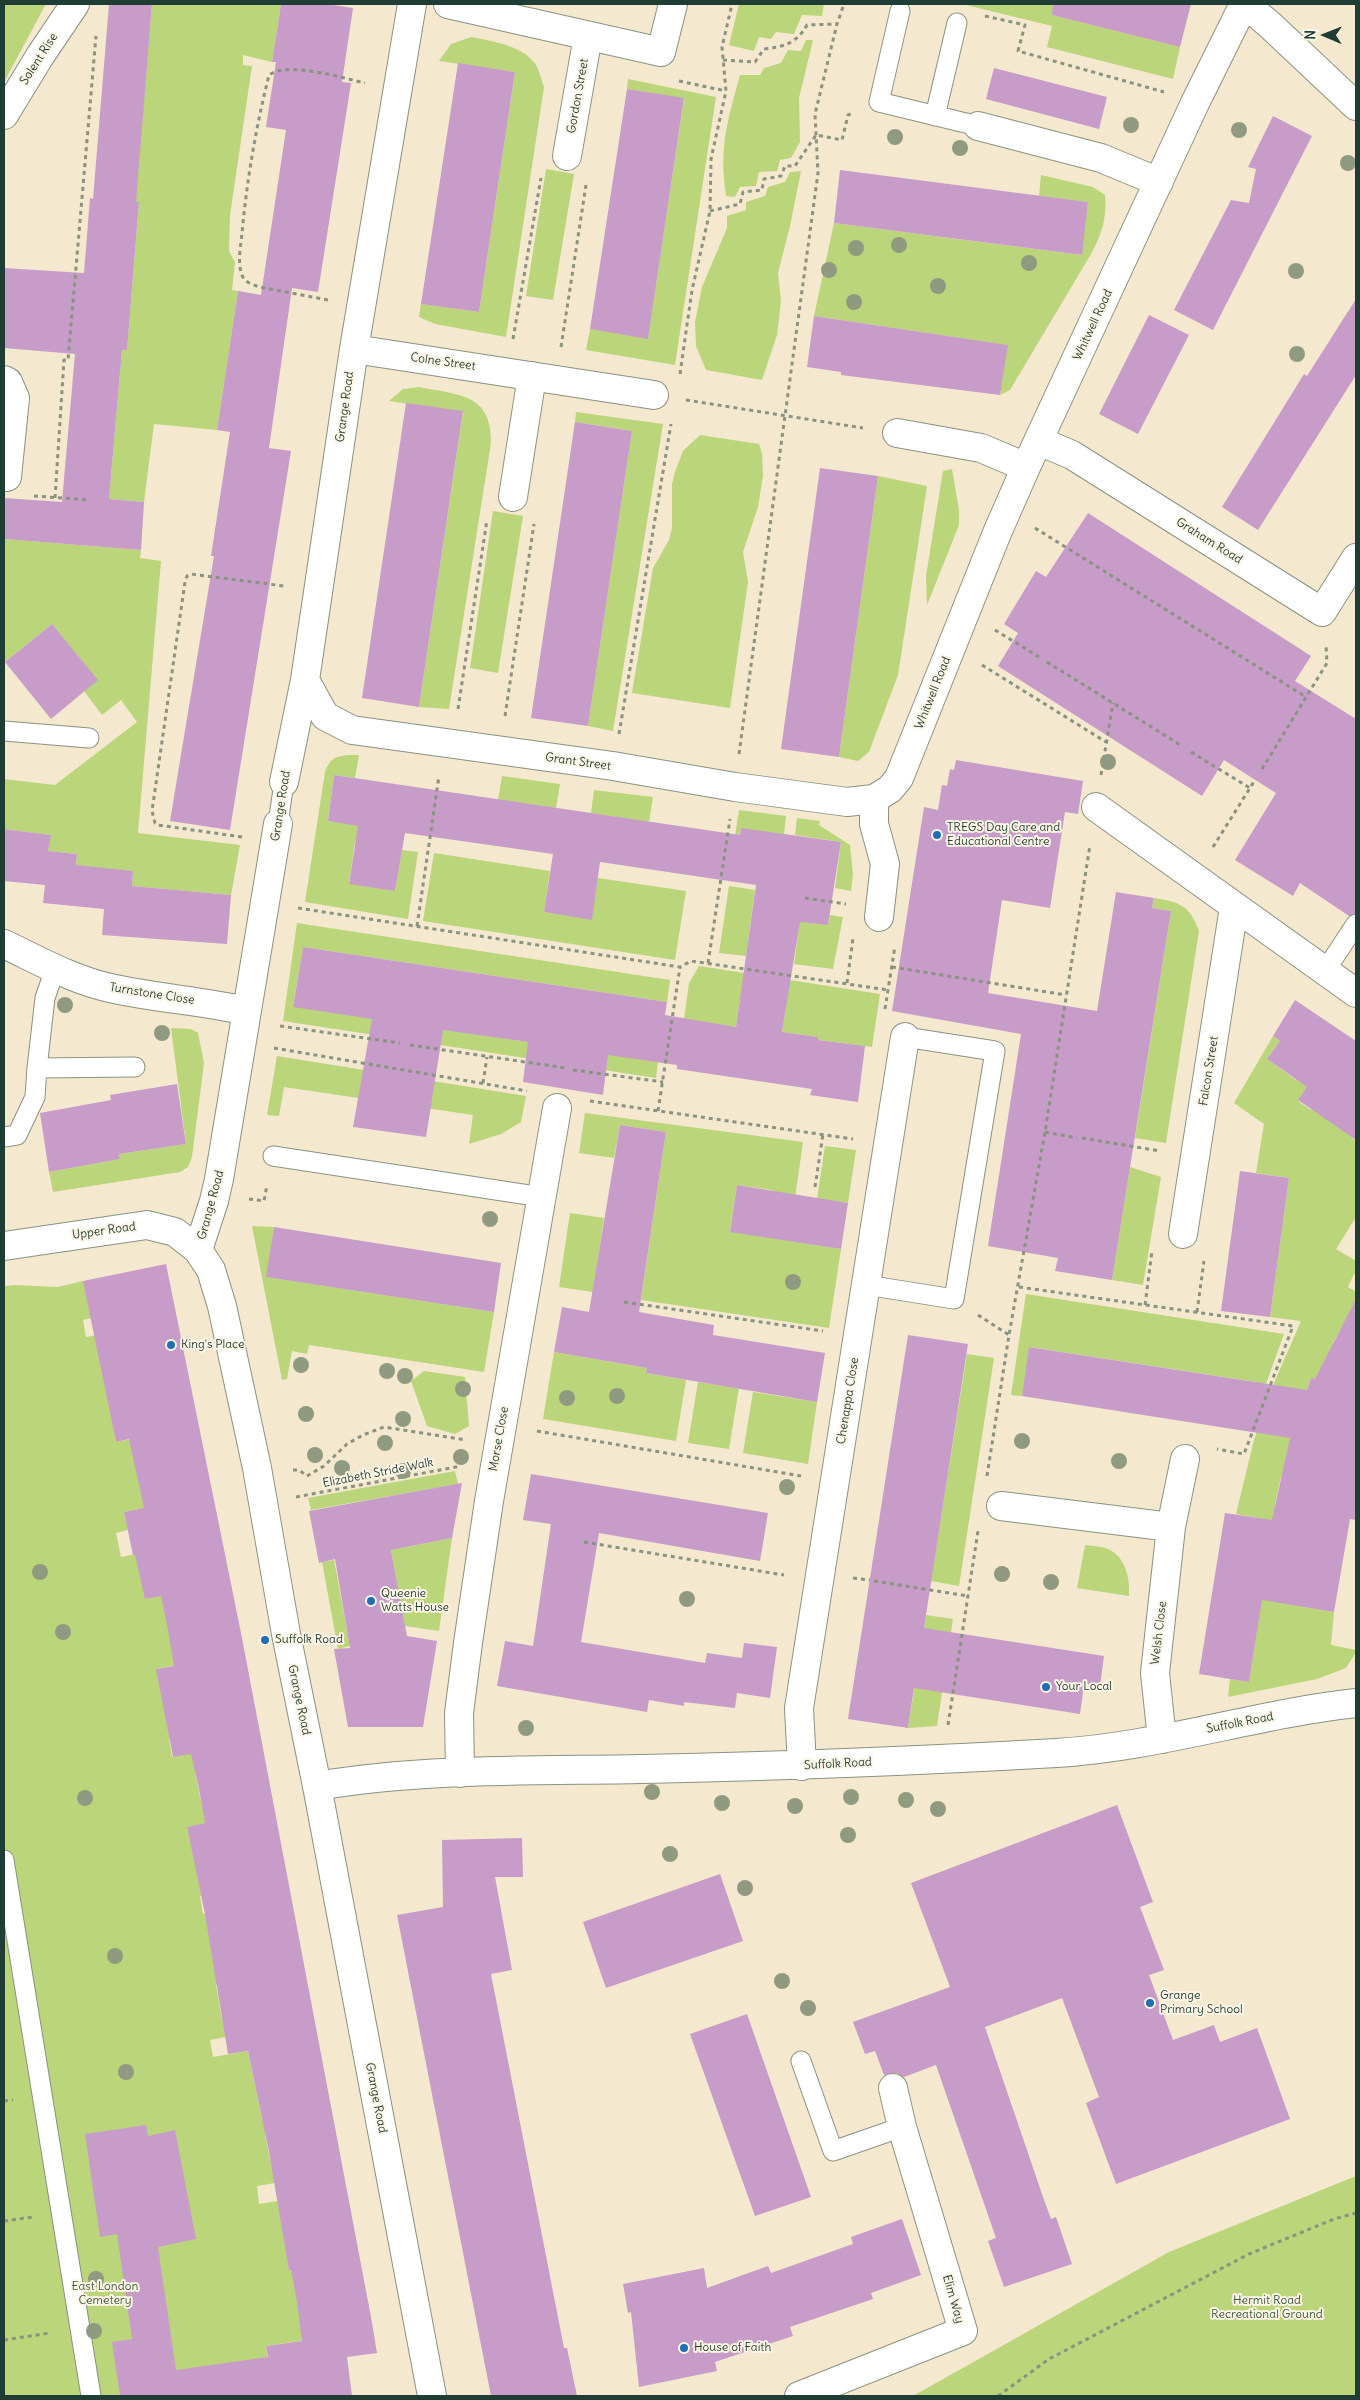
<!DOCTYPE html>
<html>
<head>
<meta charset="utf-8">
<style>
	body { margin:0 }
	#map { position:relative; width:1360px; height:2400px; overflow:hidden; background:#f4e8ce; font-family:Delius,sans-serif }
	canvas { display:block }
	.frame { position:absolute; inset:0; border:5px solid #1f3d34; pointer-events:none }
	.north { position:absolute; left:1300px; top:10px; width:50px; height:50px; -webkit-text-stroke:4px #fcf5e5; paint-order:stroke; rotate:271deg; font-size:14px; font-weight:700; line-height:20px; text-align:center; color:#1f3d34 }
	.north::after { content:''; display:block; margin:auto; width:18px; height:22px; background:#1f3d34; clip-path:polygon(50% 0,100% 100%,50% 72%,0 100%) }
</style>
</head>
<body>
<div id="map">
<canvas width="1360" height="2400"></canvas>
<div class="frame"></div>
<div class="north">N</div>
</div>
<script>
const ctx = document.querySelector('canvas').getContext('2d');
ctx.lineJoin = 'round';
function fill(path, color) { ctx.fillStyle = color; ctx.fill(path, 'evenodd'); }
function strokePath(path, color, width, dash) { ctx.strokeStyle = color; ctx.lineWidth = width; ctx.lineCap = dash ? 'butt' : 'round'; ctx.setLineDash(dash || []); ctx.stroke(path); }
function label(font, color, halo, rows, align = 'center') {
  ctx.font = font + ' Delius,sans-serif'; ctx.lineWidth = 4; ctx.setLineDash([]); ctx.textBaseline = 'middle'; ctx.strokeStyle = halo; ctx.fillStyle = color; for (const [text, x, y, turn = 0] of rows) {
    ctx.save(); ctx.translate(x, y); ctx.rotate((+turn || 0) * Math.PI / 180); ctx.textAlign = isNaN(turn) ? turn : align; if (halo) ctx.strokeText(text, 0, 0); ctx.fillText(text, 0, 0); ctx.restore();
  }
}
fill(new Path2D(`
	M4 4H46L4 82Z
	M152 4H281L272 62 243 55V65L252 66 230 215 229 251 235 262 232 290 238 291 217 430 154 424 144 502 109 499 122 350 127 349 139 203 135 202Z
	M739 4H824L822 16 802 15 794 34 776 32 771 39 759 37 754 51 729 45Z
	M962 4H1055L1052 15 1180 47 1173 79 1047 47 1052 26Z
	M471 37C492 41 519 45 533 61 539 67 541 80 544 87L506 337 435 324 419 317 421 304 479 312 515 72 439 61 451 44Z
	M806 40H813L799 98 800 142 791 158 780 160 777 171 759 172 756 186 740 187 735 197 726 196C719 146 727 123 740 75H760L764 68 781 63 788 50 801 51Z
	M628 79 716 97 675 365 586 350 590 329 648 338 684 99 627 89Z
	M546 169 574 174 553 300 526 296Z
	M801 171 790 226 778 273 781 301 777 335 762 380 706 370 696 346 695 322 702 287 727 228V216L746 210V202L765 196 768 187 785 182 790 172Z
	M1041 175 1093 187 1105 195C1107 218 1102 234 1091 254L1010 390 1000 395 1007 345 814 316 834 223 1081 255 1088 202 1039 196Z
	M419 387C458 395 492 393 491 443L449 709 419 707 463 412 389 401 403 389Z
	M576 412 663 424 613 731 588 726 632 431 575 422Z
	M700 435 759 444 762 454 763 476 758 507 743 552 748 582 730 708 632 693 653 568 669 540 672 528V484L675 472 683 451Z
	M952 469 959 510V525L927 605 926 576 943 471Z
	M878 476 927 486 898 675 869 752 858 761 839 757Z
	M493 511 523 516 498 673 470 668Z
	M4 539 141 550 140 558 161 561 138 833 240 845 231 895 132 886 133 871 76 867 77 854 48 851 50 835 4 829V779L55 785 137 722 121 700 102 715 84 691 97 680 52 624 5 662Z
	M347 755H359L355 778 334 775 328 821 369 827 355 842 349 883 395 891 402 850 418 852 408 919 305 902 325 772C330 759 334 757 347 755Z
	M502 776 560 784 556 808 498 800Z
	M594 790 653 797 649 822 591 813Z
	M739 810 786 816 784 835 741 828 733 875H729Z
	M797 818 820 821 819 825 850 845 853 874 851 891 835 888 841 842 795 835Z
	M434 853 550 871 544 912 591 919 598 878 686 891 675 960 423 921Z
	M729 886 755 890 746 956 719 953Z
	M1154 898C1179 902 1190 905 1199 931L1166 1143 1135 1138 1171 911 1152 908Z
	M830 915 843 917 833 969 794 964 799 928 795 927 796 921 828 925Z
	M297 923 670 980 667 1002 303 947 293 1006 658 1062 656 1078 283 1021Z
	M699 966 880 994 872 1047 818 1040V1037L782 1032 786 1007 740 998 736 1027 684 1019 689 983Z
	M171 1028 191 1029 198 1033 204 1063 192 1157 188 1167 180 1172 53 1192 49 1172 120 1159 119 1154 186 1144Z
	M1273 1036 1280 1041 1267 1059 1296 1080 1309 1061 1320 1070 1298 1101 1311 1110 1316 1104 1341 1110 1356 1121V1133L1352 1138 1356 1141V1217L1336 1249 1356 1261V1275L1354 1274 1348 1287 1356 1292V1334L1342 1327 1333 1343 1334 1386 1311 1378 1306 1392 1321 1486 1281 1477 1275 1505 1305 1607 1334 1612 1331 1645 1356 1650V1652L1346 1668 1317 1679 1228 1697 1230 1679 1249 1682 1274 1521 1236 1514 1254 1440 1274 1383 1301 1321 1270 1317 1289 1178 1256 1173 1264 1124 1234 1103Z
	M277 1056 526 1096 521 1122 501 1134 469 1144 473 1115 284 1087 279 1116 267 1115Z
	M585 1113 803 1142 795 1198 772 1195V1190L737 1185 730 1231 841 1249 829 1328 641 1300 666 1132 620 1125 614 1158 579 1153Z
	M825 1146 856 1150 848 1203 817 1199Z
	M1130 1167 1161 1177 1143 1285 1112 1280Z
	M570 1213 604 1218 593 1292 559 1287Z
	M252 1226 274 1227 267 1277 494 1312 484 1372 309 1345 307 1354 292 1351 287 1379 282 1380Z
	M83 1281 119 1312 83 1320 86 1337 133 1328 109 1406 116 1442 155 1434 169 1504 124 1512 128 1530 116 1533 121 1557 151 1551 145 1599 184 1591 199 1661 156 1669 188 1736 169 1739 172 1757 216 1749 195 1772 202 1806 231 1818 187 1827 218 1893 200 1896 203 1914 246 1906 260 1977 216 1985 222 2019 251 2032 210 2040 213 2057 248 2051 262 2119 287 2115 290 2131 265 2135 272 2169 299 2179 257 2186 259 2204 278 2201 289 2271 314 2267 320 2338 266 2346 273 2396H4V1286L14 1285 58 1287Z
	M1026 1294 1284 1334 1249 1431 1256 1382 1030 1347 1022 1396 1011 1395Z
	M554 1352 647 1368 646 1373 686 1380 676 1441 543 1419Z
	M967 1354 994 1358 959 1586 931 1581Z
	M424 1371 465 1377 469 1426 455 1434 427 1426 411 1381Z
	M698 1382 739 1388 729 1449 688 1443Z
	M753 1392 817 1402 808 1464 743 1453Z
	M455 1471 458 1484 311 1510 308 1498Z
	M452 1538 439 1631 405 1626 391 1550Z
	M1085 1545C1092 1546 1101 1546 1108 1549 1126 1557 1130 1579 1129 1596L1077 1588Z
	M334 1560 350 1646 338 1649 322 1562Z
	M926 1615 953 1619 937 1726 908 1728Z
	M1356 2176V2396H913L1169 2252Z`), '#bbd57a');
fill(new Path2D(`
	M109 4H152L136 202H139L127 350H122L109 499 144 502 141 550 4 539V498L62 502 75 354 4 348V268L84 273 90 198 93 199Z
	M281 4H327L353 8 342 82 351 83 318 292 292 288 269 448 291 451 230 830 170 821 214 556H211L230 432 217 430 238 291 261 295 286 130 266 127 276 62H272Z
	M1053 4H1191L1180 47 1052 15Z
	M458 63 515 72 479 312 421 304Z
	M994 68 1107 97 1099 129 986 99Z
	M627 89 684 98 648 339 590 329Z
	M1273 116 1312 136 1213 330 1174 310 1231 200 1249 203 1256 169 1248 167Z
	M840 170 1088 202 1082 255 834 223Z
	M1356 299V375L1258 530 1222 507 1304 374 1307 376Z
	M1149 315 1189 335 1138 434 1099 414Z
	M814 316 1008 345 1000 395 841 375V372L807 367Z
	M406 403 463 411 419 707 362 698Z
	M575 422 632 431 588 726 531 718Z
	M820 468 878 476 839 757 781 749Z
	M1088 513 1311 656 1295 681 1356 719V913L1349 916 1300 883 1293 896 1235 860 1276 793 1224 760 1202 796 998 666 1018 633 1004 624 1036 571 1046 577Z
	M52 624 98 680 51 719 5 662Z
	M956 760 1083 781 1078 814 1065 812 1050 908 1002 900 988 993 1097 1011 1116 892 1154 898 1152 908 1171 911 1112 1280 1055 1271 1058 1258 988 1246 1021 1034 892 1011 924 807 938 810 942 785 947 786 950 769 954 770Z
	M334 775 740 835 741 828 841 842 828 925 800 922 782 1032 818 1037V1040L865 1046 858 1102 810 1095 812 1089 677 1069V1065L608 1055 603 1095 523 1082 528 1042 443 1030 426 1137 353 1127 372 1019 293 1007 303 947 667 1002 665 1015 736 1027 756 885 600 862 592 920 544 912 553 854 405 833 395 891 349 884 358 826 328 821Z
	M4 829 51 835 48 851 77 854 76 865 133 871 132 886 231 895 227 944 102 935 104 909 43 903 45 885 4 881Z
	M1295 1000 1356 1041V1140L1298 1100 1307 1087 1267 1059 1280 1041 1273 1036Z
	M177 1084 186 1144 119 1154 120 1159 49 1172 40 1113 111 1100 110 1095Z
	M620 1125 666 1132 639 1312 714 1325 713 1335 825 1353 817 1402 646 1373 647 1368 554 1352 562 1307 589 1312Z
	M1240 1171 1289 1178 1270 1317 1221 1311Z
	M737 1185 848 1203 841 1249 730 1232Z
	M274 1227 501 1263 494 1312 266 1277Z
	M166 1264 242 1638 371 2317 377 2353 347 2357 352 2396H120L112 2342 132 2339 117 2234 100 2237 85 2134 146 2125 148 2136 175 2130 196 2239 158 2247 176 2370 268 2357 266 2346 302 2341 297 2302 291 2270 289 2271 269 2152 248 2051 228 2054 205 1914 187 1827 205 1823 199 1789 191 1754 173 1757 156 1669 174 1666 168 1630 161 1596 145 1599 135 1555H133L124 1512 144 1508 129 1439 116 1442 83 1281Z
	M1356 1299V1520L1350 1519 1334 1612 1262 1600 1249 1682 1199 1674 1225 1513 1272 1520 1290 1438 1022 1396 1029 1347 1307 1390 1311 1378 1315 1379Z
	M908 1335 968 1344 924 1628 1104 1656 1100 1686 1084 1684 1080 1714 914 1688 908 1728 848 1719Z
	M531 1474 768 1513 760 1561 599 1533 581 1642 705 1663 707 1653 742 1658 744 1643 777 1647 770 1698 737 1693 735 1708 684 1702V1706L649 1700 647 1712 497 1686 505 1641 533 1646 551 1524 523 1520Z
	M462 1483 452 1538 391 1550 407 1636 437 1641 423 1727H348L334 1649 350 1648 335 1559 319 1563 309 1511Z
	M1117 1805 1153 1902 1140 1907 1164 1970 1149 1975 1173 2040 1214 2025 1220 2042 1257 2028 1290 2119 1116 2184 1086 2103 1099 2097 1062 1998 985 2027 1043 2197 1051 2219 1056 2217 1072 2264 1004 2287 988 2241 996 2238 936 2065 904 2077 897 2073 884 2075 875 2051 865 2054 853 2022 950 1987 911 1883Z
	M522 1838 523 1877H495L512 1970 491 1974 564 2348H567L577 2396H491L397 1915 443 1907 442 1840Z
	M720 1874 743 1941 606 1988 583 1922Z
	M747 2014 811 2197 755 2216 690 2034Z
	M902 2219 921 2275 871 2293 873 2299 790 2327 793 2336 715 2362 717 2371 639 2387 631 2312 628 2313 623 2284 704 2268 707 2288 768 2266 771 2273 853 2244 851 2237Z`), '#c89cc9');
const service = new Path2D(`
	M900 11 879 102 978 126
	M935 116 957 23
	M4 731 89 738
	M278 824 284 782
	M55 969 45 998 37 1068 135 1067
	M1325 971 1356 924
	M4 1137 17 1135 35 1097 37 1068
	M273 1156 542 1197
	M866 1285 954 1299 995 1051 905 1037
	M4 1860 91 2396
	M801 2061 833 2151 902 2127`);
const minor = new Path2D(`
	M448 4 661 52 673 4
	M1245 4 1270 25 1356 106
	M4 115 40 56 75 4
	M978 126 1101 158 1159 182
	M567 156 588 36
	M354 349 654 395
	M4 380 8 382 15 398 7 477
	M897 433 981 448 1026 467
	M1039 441 1072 455 1322 612 1356 558
	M513 497 532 376
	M305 680 325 716 352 730 613 766 735 787 847 802 874 799 890 789 899 778 997 533 1026 467 1195 103 1244 4
	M284 782 305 680 354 349 412 4
	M874 799V824L885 864 879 917
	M1096 807 1356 993
	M4 944C38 960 73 980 110 988 155 998 202 1001 247 1011
	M1183 1234 1234 907
	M198 1250 214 1201 219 1179 278 824
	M1001 1506 1171 1527
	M1162 1739 1155 1673 1171 1527 1185 1459
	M802 1766 799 1708 905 1037
	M460 1773 459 1713 468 1643 489 1501 557 1108
	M317 1786C423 1768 534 1771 642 1769 780 1766 918 1761 1056 1753 1158 1747 1255 1714 1356 1703
	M799 2396 963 2331 902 2127 893 2088`);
const tertiary = new Path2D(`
	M4 1246 147 1225 175 1232 198 1250 211 1270 222 1306 257 1468 286 1634 317 1786 432 2396`);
strokePath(service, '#8a9281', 21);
strokePath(minor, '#8a9281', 30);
strokePath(tertiary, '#8a9281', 30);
strokePath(new Path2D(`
	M985 16 1025 25 1018 51 1164 92
	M723 60 755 62 764 49C784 47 797 43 807 25L837 24
	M679 81 726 91
	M710 211 740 204 743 192 762 190 764 179 781 176 785 166H795L816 135 842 140 848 115 853 113
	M328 300 260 287C253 285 244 282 242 275 237 263 241 245 242 233 247 179 256 127 269 75 288 61 342 78 365 83
	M513 339 541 178
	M561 347 586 185
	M680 374 692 290 710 211 711 159 726 91 722 47 732 4
	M686 400 863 428
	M34 496 90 500
	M55 498 64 360H68L96 36
	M1035 528 1306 697
	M995 630 1039 657
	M1047 662 1182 746
	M982 665 1106 742
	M458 709 487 520
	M505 716 534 524
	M619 734 671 424
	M1191 752 1250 788
	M739 754 818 173 815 114 837 24 844 4
	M1262 769 1327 663 1326 645
	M1101 775 1113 703
	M242 837 158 825 155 823 152 811 185 582 187 576 191 574 284 586
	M1213 847 1255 780
	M805 898 846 904
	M298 908 680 967 691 961 888 990
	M417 926 439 776
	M708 963 730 819
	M892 967 1066 995
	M847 983 853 938
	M885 1009 895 946
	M280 1026 400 1043
	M410 1045 566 1068
	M274 1048 527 1091
	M573 1070 663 1082
	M483 1083 487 1057
	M590 1101 853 1139
	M658 1111 680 967
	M1045 1132 1077 1138
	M1082 1138 1160 1151
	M815 1187 823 1134
	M249 1199 264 1201 267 1185
	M1019 1287 1293 1326 1244 1454 1217 1449
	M624 1302 823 1331
	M1145 1305 1152 1251
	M1197 1312 1204 1261
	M978 1315 1009 1335
	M537 1431 801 1476
	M293 1470H299L307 1476 324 1466 347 1444 363 1435 384 1427 466 1440
	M987 1476 1009 1335 1045 1132 1090 845
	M296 1497 461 1466
	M584 1542 784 1575
	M853 1578 870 1580
	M874 1581 968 1596
	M948 1725 978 1531
	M4 2101 13 2100
	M4 2221 33 2217
	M4 2340 50 2333
	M998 2396 1049 2359 1249 2254 1334 2219 1356 2213`), '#8a9281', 3, [4, 4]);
strokePath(service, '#fff', 19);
strokePath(minor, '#fff', 28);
strokePath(tertiary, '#fff', 28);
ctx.fillStyle = '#909a81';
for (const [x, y] of [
	[1131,125],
	[1239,130],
	[895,137],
	[960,148],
	[1348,163],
	[899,245],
	[856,248],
	[1029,263],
	[829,270],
	[1296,271],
	[938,286],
	[854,302],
	[1297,354],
	[1108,762],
	[65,1005],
	[162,1033],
	[490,1219],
	[793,1282],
	[301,1365],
	[387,1371],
	[405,1376],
	[463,1389],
	[617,1396],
	[567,1398],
	[306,1414],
	[403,1419],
	[1022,1441],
	[385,1443],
	[315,1455],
	[461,1457],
	[1119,1461],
	[342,1468],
	[403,1471],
	[787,1487],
	[40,1572],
	[1002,1574],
	[1051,1582],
	[687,1599],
	[63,1632],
	[526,1728],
	[652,1792],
	[851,1797],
	[85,1798],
	[906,1800],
	[722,1803],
	[795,1806],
	[938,1809],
	[848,1835],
	[670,1854],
	[745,1888],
	[115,1956],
	[782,1981],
	[808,2008],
	[126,2072],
	[96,2279],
	[94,2331]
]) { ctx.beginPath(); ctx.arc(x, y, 8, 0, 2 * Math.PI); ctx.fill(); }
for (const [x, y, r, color] of [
	[937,835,5,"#1f6fb2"],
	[171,1345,5,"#1f6fb2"],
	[371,1601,5,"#1f6fb2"],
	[265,1640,5,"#1f6fb2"],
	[1046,1687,5,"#1f6fb2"],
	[1150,2003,5,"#1f6fb2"],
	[684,2348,5,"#1f6fb2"]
]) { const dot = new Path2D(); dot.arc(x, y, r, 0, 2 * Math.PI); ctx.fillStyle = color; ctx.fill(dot); strokePath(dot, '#fcf5e5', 2); }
label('12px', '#1f3d34', '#fcf5e5', [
	["Solent Rise",39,59,-57],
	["Gordon Street",578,96,-80],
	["Whitwell Road",1093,325,-65],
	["Colne Street",443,362,8],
	["Grange Road",345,407,-82],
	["Graham Road",1209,541,32],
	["Whitwell Road",933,693,-68],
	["Grant Street",578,762,8],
	["Grange Road",281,806,-81],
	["Turnstone Close",152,994,9],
	["Falcon Street",1209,1071,-81],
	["Grange Road",211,1205,-75],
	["Upper Road",104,1231,-8],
	["Chenappa Close",848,1401,-81],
	["Morse Close",499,1439,-80],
	["Elizabeth Stride Walk",378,1473,-11],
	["Welsh Close",1159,1633,-83],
	["Grange Road",299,1700,78],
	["Suffolk Road",1240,1723,-11],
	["Suffolk Road",838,1764,-3],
	["Grange Road",376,2098,79],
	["Elim Way",953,2299,74]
]);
label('12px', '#1f3d34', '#fcf5e5', [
	["TREGS Day Care and",947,828],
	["Educational Centre",947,842],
	["King's Place",181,1345],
	["Queenie",381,1594],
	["Watts House",381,1608],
	["Suffolk Road",275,1640],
	["Your Local",1056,1687],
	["Grange",1160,1996],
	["Primary School",1160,2010],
	["House of Faith",694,2348]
], 'left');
label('12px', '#3e5b42', '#fcf5e5', [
	["East London",105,2287],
	["Cemetery",105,2301],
	["Hermit Road",1267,2301],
	["Recreational Ground",1267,2315]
]);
</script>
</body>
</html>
